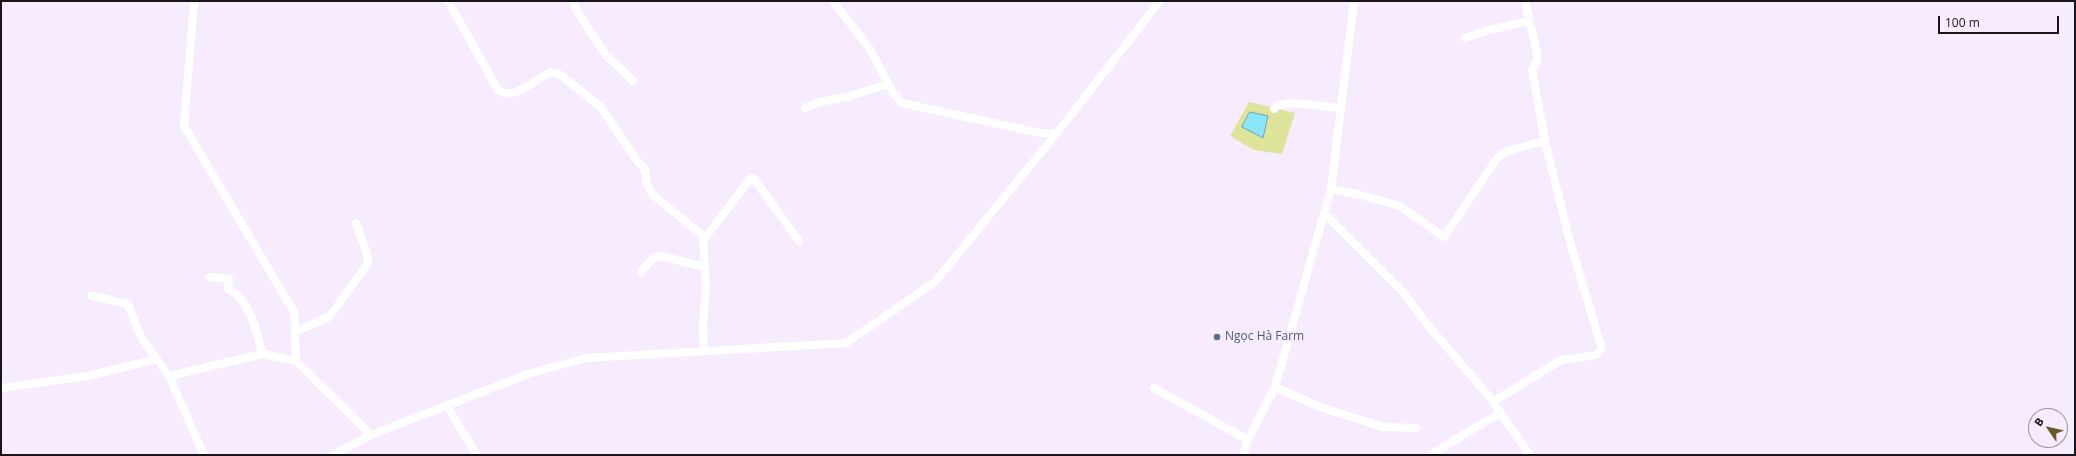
<!DOCTYPE html>
<html>
<head>
<meta charset="utf-8">
<style>
	body { margin:0 }
	#map { position:relative; width:2076px; height:456px; overflow:hidden; background:#f6ecfd; font-family:"Open Sans",sans-serif }
	canvas { display:block }
	.frame { position:absolute; inset:0; border:2px solid #18141a; pointer-events:none }
	.north { position:absolute; left:2028px; top:408px; width:40px; height:40px; box-sizing:border-box; background:#f6ecfd; border:1px solid #9d96a2; border-radius:50%; rotate:304deg; font-size:11px; font-weight:700; line-height:16px; text-align:center; color:#18141a }
	.north::after { content:''; display:block; margin:auto; width:14px; height:18px; background:#685926; clip-path:polygon(50% 0,100% 100%,50% 72%,0 100%) }
	.scale { position:absolute; left:1938px; top:16px; width:121px; height:18px; box-sizing:border-box; border:2px solid #18141a; border-top:0; padding-left:5px; font-size:12px; line-height:14px; white-space:nowrap; color:#18141a; -webkit-text-stroke:3px #f6ecfd; paint-order:stroke }
</style>
</head>
<body>
<div id="map">
<canvas width="2076" height="456"></canvas>
<div class="frame"></div>
<div class="north">B</div>
<div class="scale">100 m</div>
</div>
<script>
const ctx = document.querySelector('canvas').getContext('2d');
ctx.lineJoin = 'round';
function fill(path, color) { ctx.fillStyle = color; ctx.fill(path, 'evenodd'); }
function strokePath(path, color, width, dash) { ctx.strokeStyle = color; ctx.lineWidth = width; ctx.lineCap = dash ? 'butt' : 'round'; ctx.setLineDash(dash || []); ctx.stroke(path); }
function label(font, color, halo, rows, align = 'center') {
  ctx.font = font + ' "Open Sans",sans-serif'; ctx.lineWidth = 4; ctx.setLineDash([]); ctx.textBaseline = 'middle'; ctx.strokeStyle = halo; ctx.fillStyle = color; for (const [text, x, y, turn = 0] of rows) {
    ctx.save(); ctx.translate(x, y); ctx.rotate((+turn || 0) * Math.PI / 180); ctx.textAlign = isNaN(turn) ? turn : align; if (halo) ctx.strokeText(text, 0, 0); ctx.fillText(text, 0, 0); ctx.restore();
  }
}
fill(new Path2D(`
	M1249 102 1295 113 1282 154 1254 150 1230 136Z`), '#dee499');
const water = new Path2D(`
	M1250 112 1268 116 1263 138 1242 127Z`);
fill(water, '#8be6fa');
strokePath(water, '#68a7b7', 1);
strokePath(new Path2D(`
	M194 1 184 126 294 312 296 361
	M448 1 498 90C513 102 536 79 550 72L559 74 601 107 635 158 644 168 646 173V182L652 194 703 236 706 287 703 326 704 351
	M573 1 577 11 606 55 633 81
	M833 1 870 49 893 93 902 103 1040 133 1056 134
	M1465 38 1489 30 1529 21
	M805 108 820 102 850 96 888 84
	M1274 109 1278 105 1294 103 1341 108
	M1331 189 1361 195 1400 206 1444 237 1498 157 1507 151 1545 141
	M1325 214 1403 292 1427 324 1488 395 1530 455
	M704 239 751 178 754 179 799 241
	M641 272 653 258 661 256 705 267
	M209 277 229 279 228 289C251 299 256 333 263 354
	M92 296 128 304 141 337 169 376 263 354 296 361 371 435
	M295 332 329 317 367 265 368 257 356 223
	M169 376 204 455
	M1275 387 1320 407 1383 427 1416 428
	M1 388 88 376 157 359
	M1154 388 1248 440
	M1493 402 1561 360 1596 355 1602 349 1570 242 1545 141 1532 70 1537 61V53L1525 1
	M447 406 477 455
	M333 455 371 435 528 374 586 358 846 343 935 282 1056 134 1160 1
	M1243 455 1248 440 1275 387 1331 189 1354 1
	M1431 455 1476 427 1501 413`), '#fff', 8);
for (const [x, y, r, color] of [
	[1217,337,4,"#5c6f8a"]
]) { const dot = new Path2D(); dot.arc(x, y, r, 0, 2 * Math.PI); ctx.fillStyle = color; ctx.fill(dot); strokePath(dot, '#f6ecfd', 1.5); }
label('12px', '#4e5e75', '#f6ecfd', [
	["Ngọc Hà Farm",1225,337]
], 'left');
</script>
</body>
</html>
